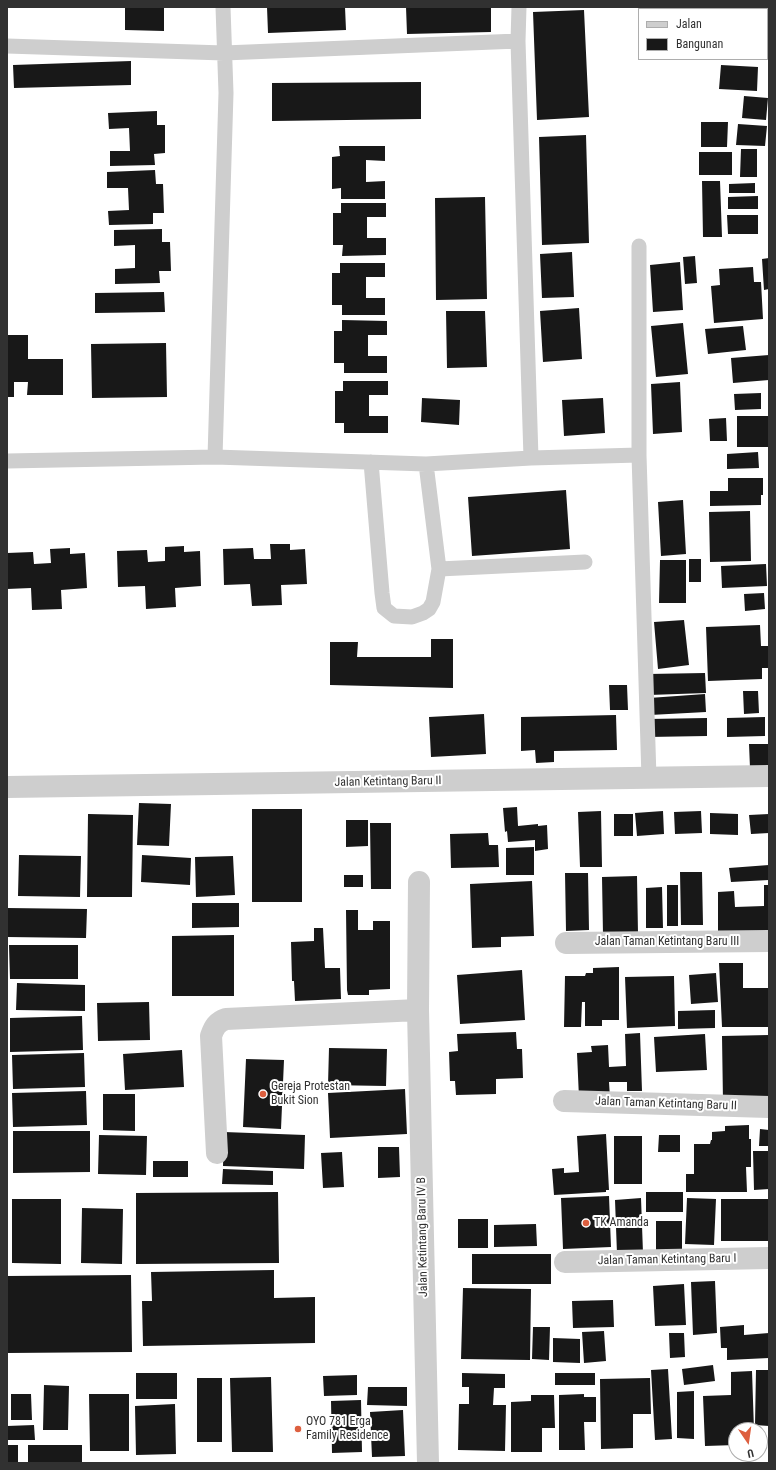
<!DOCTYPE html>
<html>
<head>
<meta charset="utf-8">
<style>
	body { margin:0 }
	#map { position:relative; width:776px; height:1470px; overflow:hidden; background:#fff; font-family:"Roboto Condensed",sans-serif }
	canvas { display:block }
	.frame { position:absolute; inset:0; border:8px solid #313131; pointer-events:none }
	.legend { position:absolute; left:638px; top:8px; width:130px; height:52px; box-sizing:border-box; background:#fff; border:1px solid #adadad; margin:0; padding:5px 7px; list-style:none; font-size:12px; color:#313131 }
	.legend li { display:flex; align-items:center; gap:8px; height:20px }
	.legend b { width:20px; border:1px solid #adadad }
	.north { position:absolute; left:728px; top:1422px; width:40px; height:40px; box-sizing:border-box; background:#fff; border:1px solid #adadad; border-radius:50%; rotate:167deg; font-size:11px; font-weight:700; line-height:16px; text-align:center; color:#313131 }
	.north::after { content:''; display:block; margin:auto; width:14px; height:18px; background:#dd5f3f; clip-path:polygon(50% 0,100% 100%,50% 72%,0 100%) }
</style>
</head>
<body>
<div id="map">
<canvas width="776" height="1470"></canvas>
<div class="frame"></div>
<ul class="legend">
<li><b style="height:5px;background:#cecece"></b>Jalan</li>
<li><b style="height:11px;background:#181818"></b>Bangunan</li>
</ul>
<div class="north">U</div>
</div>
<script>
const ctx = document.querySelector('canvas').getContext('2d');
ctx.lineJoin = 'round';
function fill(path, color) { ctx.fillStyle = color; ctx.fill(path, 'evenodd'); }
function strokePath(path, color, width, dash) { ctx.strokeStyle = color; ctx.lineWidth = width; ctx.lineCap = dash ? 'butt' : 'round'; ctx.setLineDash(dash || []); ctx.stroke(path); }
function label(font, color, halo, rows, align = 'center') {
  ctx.font = font + ' "Roboto Condensed",sans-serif'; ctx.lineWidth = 4; ctx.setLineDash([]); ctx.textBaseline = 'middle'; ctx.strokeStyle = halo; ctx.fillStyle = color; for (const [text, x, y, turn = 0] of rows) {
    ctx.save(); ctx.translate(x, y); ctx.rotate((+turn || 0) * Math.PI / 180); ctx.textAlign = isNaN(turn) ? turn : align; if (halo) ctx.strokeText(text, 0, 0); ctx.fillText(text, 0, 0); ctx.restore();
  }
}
fill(new Path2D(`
	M125 7H164V31L125 30Z
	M267 7H345L346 30 268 33Z
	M406 7H491V32L407 34Z
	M702 7H757V9H702Z
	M584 10 589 117 537 120 533 12Z
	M131 61V85L14 88 13 65Z
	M721 65 758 67 757 91 719 89Z
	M421 82V119L272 121V83Z
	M744 96 768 98 766 120 742 118Z
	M157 111V125H165V153L154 154 155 165 110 166V151H130L129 128 109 129 108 113Z
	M701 122H728L727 147H701Z
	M738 124 767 126 765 146 736 145Z
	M586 135 589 243 542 245 539 137Z
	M339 146H385V161L366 160V182L385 181V199H341V188L332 189V157L340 156Z
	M741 149H757V177H740Z
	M699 152H732V175H699Z
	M155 170 156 184H163L164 213H153V224L109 225 108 211 129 210 128 188H107V172Z
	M702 181H720L722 237H703Z
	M755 183V193H729V184Z
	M758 196V209H728V197Z
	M485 197 487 299 436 300 435 198Z
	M341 203H386V217H367V238H386V255L342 256 343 245H333V213H341Z
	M727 215H758V234H728Z
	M162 229V242H170L171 271H159L160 283 115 284V269L135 268V245L114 246V230Z
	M572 252 574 297 542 298 540 254Z
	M695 256 697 283 685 284 683 257Z
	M769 258V289L764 290 762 259Z
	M680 262 683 310 653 312 650 265Z
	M340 263H385V277H366V298H385V315H342V305H332V273H340Z
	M753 267 754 282H761L763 319 714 323 711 286 720 285 719 269Z
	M164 292 165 312 95 313V293Z
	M579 308 582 359 543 362 540 311Z
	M446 311H485L487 367 447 368Z
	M342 320 387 321V335H368V356H387V373H344V363H334V331H342Z
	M683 323 688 374 656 377 651 326Z
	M743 326 746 350 708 354 705 329Z
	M7 335H28V359H63V395H27L28 382H14V397H7Z
	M166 343 167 397 92 398 91 344Z
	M769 355V380L733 383 731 358Z
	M343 381H388V395H369V416H388V433H344V423H335V391H343Z
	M680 382 682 432 653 434 651 384Z
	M761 393V409L735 410 734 394Z
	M422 398 460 400 459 425 421 422Z
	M603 398 605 433 564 436 562 400Z
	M737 416H768V447H737Z
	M726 418 727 441H710L709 419Z
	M758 452 759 468 727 469V454Z
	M728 478H763V495H761V505L710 506V491H728Z
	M566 490 570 549 472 556 468 497Z
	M683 500 686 554 661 556 658 502Z
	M750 511 751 561 710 562 709 512Z
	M270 544H290V550L305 549 307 584 281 585 282 605 252 606 250 584 224 585 223 549 253 548 254 559H271Z
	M184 546V552L200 551 201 586 175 588 176 607 146 609 145 586 118 587 117 551 147 550 148 562 165 561V547Z
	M70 548V554L85 553 87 588 61 590 62 609 32 610 31 588 7 589V553L33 552 34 564 51 563 50 549Z
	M689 559H701V582H689Z
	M660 560H686V603H659Z
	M766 564 767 586 722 588 721 566Z
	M764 593 765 609 745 611 744 594Z
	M684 620 689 665 658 669 654 622Z
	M760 625 761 646H769V668H762V679L708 681 706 627Z
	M431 639H453V688L330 685V642H358L357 657H431Z
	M705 673 706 693 649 695 648 674Z
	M609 685H627L628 710H610Z
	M743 691H758L759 713 744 714Z
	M705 694 706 712 650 715 649 698Z
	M484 714 486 754 431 757 429 717Z
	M616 715 617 750 554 751V762L536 763 535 750 521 751V717Z
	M765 717V736L727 737V718Z
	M707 718V736L648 737V719Z
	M749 744H769V768H750Z
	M139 803 171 804 169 846 137 845Z
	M517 807 518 826 538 824V826L547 825 548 849 535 851V840L508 842 507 831 505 832 503 808Z
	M252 809H302V902H252Z
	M601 811 602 867H580L578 812Z
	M663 811 664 834 637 836 635 813Z
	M701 811 702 833 675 834 674 812Z
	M710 813 738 814V835L710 834Z
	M88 814 133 815 132 897H87Z
	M614 814H633V836H614Z
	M769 814V833L751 834 749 815Z
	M346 820H368V846L346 847Z
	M370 823H391V889H371Z
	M488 833 489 845H498L499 867 451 868 450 834Z
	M534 847V875H506V848Z
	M19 855 81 856 80 897 18 896Z
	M142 855 191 858 190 885 141 882Z
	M233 856 235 895 196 897 195 857Z
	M769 865V880L731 882 729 868Z
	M680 872H702L703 925H681Z
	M565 873H588L589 930 566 931Z
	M344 875H363V887H344Z
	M637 876 638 934 603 935 602 877Z
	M532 881 534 936 501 937V947L472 948 470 884Z
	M667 885H678V926H667Z
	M764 885H769V935L718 936V892L734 891 735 907 764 906Z
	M662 887 663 928H646V888Z
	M192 903H239V927L192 928Z
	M7 908 87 909 86 938 7 937Z
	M346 910H358V930H373V921H390V989L369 990V995H348L347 990Z
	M314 928H323L325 968H340L341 999 295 1001 294 981H292L291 942 314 941Z
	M234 935V996H172V936Z
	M9 945H78V979H10Z
	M719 963H743V988H769V1027H722Z
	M619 967V1020H602V1026H585V1002H582L581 1027H564L565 976H585L586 973H593V968Z
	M522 970 525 1020 460 1024 457 975Z
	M716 973 718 1002 691 1004 689 975Z
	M674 976 675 1026 627 1028 625 977Z
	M17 983 85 985V1011L16 1010Z
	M149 1002 150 1040 98 1041 97 1003Z
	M715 1010V1028L678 1029V1011Z
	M82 1016 83 1050 10 1052V1018Z
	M516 1032 517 1049H522L523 1078 496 1079V1094L456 1095 455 1081H450L449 1052 458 1051 457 1034Z
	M640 1033 642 1091H627V1082H609L610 1098H579L577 1053 592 1052 591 1046 608 1045 609 1067 626 1066 625 1034Z
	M705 1034 707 1070 656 1072 654 1037Z
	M769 1035V1100L723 1102 722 1036Z
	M329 1048 387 1049 386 1086 328 1085Z
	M182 1050 184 1087 125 1090 123 1054Z
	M84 1053 85 1087 13 1089 12 1055Z
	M246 1059 284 1060 281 1129 243 1127Z
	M405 1089 407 1134 330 1138 328 1093Z
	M86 1091 87 1125 13 1127 12 1093Z
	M103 1094H135V1131L103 1130Z
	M749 1125V1139H751V1167H746L747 1192H686V1174H694V1144H710L711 1140H712V1132L725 1131V1126Z
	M760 1129 769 1130V1146H759Z
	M13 1131H90V1172L13 1173Z
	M224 1132 305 1135 304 1169 223 1166Z
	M606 1134 609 1190H606V1192L554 1195 552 1169 564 1168V1173L579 1172 577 1136Z
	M99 1135 147 1136 146 1175 98 1174Z
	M659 1135H680V1152H658Z
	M614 1136H642V1184H614Z
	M378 1147H399L400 1177 378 1178Z
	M753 1151H769V1189L754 1190Z
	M342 1152 344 1187 323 1188 321 1153Z
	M153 1161H188V1177H153Z
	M223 1169 273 1171V1185L222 1184Z
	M278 1192 279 1263 136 1264V1193Z
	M646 1192H683V1212H646Z
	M609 1196 611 1247 563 1249 561 1198Z
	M641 1198 643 1253 617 1254 615 1200Z
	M687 1198 716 1199 714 1245 685 1244Z
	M12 1199H61V1264L12 1263Z
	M721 1199H769V1241H721Z
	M82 1208 123 1209 122 1264 81 1263Z
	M458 1219H488V1248H458Z
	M656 1221H682V1255H656Z
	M536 1224 537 1246 494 1247V1225Z
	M472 1254H551V1284H472Z
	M274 1270V1298L315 1297V1343L143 1346 142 1301H152L151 1272Z
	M131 1275 132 1352 7 1353V1276Z
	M715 1281 717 1333 693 1335 691 1282Z
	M684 1284 686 1325 655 1326 653 1286Z
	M463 1288 531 1289 530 1360 461 1359Z
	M613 1300 614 1327 573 1328 572 1301Z
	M744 1325V1335L769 1333V1358L727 1360V1348H721L720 1327Z
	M533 1327H550L549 1360 532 1359Z
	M604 1331 606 1361 584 1363 582 1332Z
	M669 1333H684L685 1357 670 1358Z
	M553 1338 580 1339V1363L553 1362Z
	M713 1365 715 1381 684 1385 682 1369Z
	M668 1369 672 1439 655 1440 651 1370Z
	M756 1370H769V1426L755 1425Z
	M752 1371 754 1430H736V1445L705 1446 703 1396 731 1395V1372Z
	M136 1373H177V1399H136Z
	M462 1373 505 1374V1388H494L493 1405H506L505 1451 458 1450 459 1404H469V1387H462Z
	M555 1373H595V1385H555Z
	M357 1375V1395L324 1396 323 1376Z
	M271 1377 273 1452H232L230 1378Z
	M197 1378H222V1442H197Z
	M650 1378 651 1414H633V1448L601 1449 600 1379Z
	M44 1385 69 1386 68 1430H43Z
	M368 1387H407V1406L367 1405Z
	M694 1391V1439L677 1438V1392Z
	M11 1394H31L32 1420H11Z
	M89 1394H129V1451H90Z
	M584 1394V1397H596V1422H584L585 1450H559V1395Z
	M531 1395H554L555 1428H542V1452H511V1402L531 1401Z
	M361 1400 362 1452 332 1453 331 1401Z
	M175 1404 176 1454 136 1455 135 1406Z
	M403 1410 405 1456 372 1457 370 1412Z
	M34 1425 35 1440H7V1426Z
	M7 1445H18V1462H7Z
	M28 1445H82V1463H28Z`), '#181818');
strokePath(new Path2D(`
	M519 7 518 41 531 458
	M7 46 224 53 518 41
	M639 455 649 778
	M215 457 226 93 223 7
	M7 461 215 457 426 464 531 458 639 455V246
	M371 462 382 593 384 608 394 616 412 617 423 613 429 609 433 602 439 569 426 464
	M439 569 585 562`), '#cecece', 15);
strokePath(new Path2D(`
	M7 787 769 776
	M419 882 418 1010 428 1463
	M566 943 769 941
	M564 1101 769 1107
	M217 1153 211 1036C214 1027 217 1022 226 1019L418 1010
	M565 1262 769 1258`), '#cecece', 22);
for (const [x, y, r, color] of [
	[263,1094,4,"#dd5f3f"],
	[586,1223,4,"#dd5f3f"],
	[298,1429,4,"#dd5f3f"]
]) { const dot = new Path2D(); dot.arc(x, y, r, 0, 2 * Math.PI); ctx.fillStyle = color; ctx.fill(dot); strokePath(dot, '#fff', 1.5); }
label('12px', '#313131', '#fff', [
	["Jalan Ketintang Baru II",388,782,-1],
	["Jalan Taman Ketintang Baru III",667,942],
	["Jalan Taman Ketintang Baru II",666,1104,2],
	["Jalan Ketintang Baru IV B",423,1237,-91],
	["Jalan Taman Ketintang Baru I",667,1260,-1]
]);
label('12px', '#313131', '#fff', [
	["Gereja Protestan",271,1087],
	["Bukit Sion",271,1101],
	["TK Amanda",594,1223],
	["OYO 781 Erga",306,1422],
	["Family Residence",306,1436]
], 'left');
</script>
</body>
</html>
